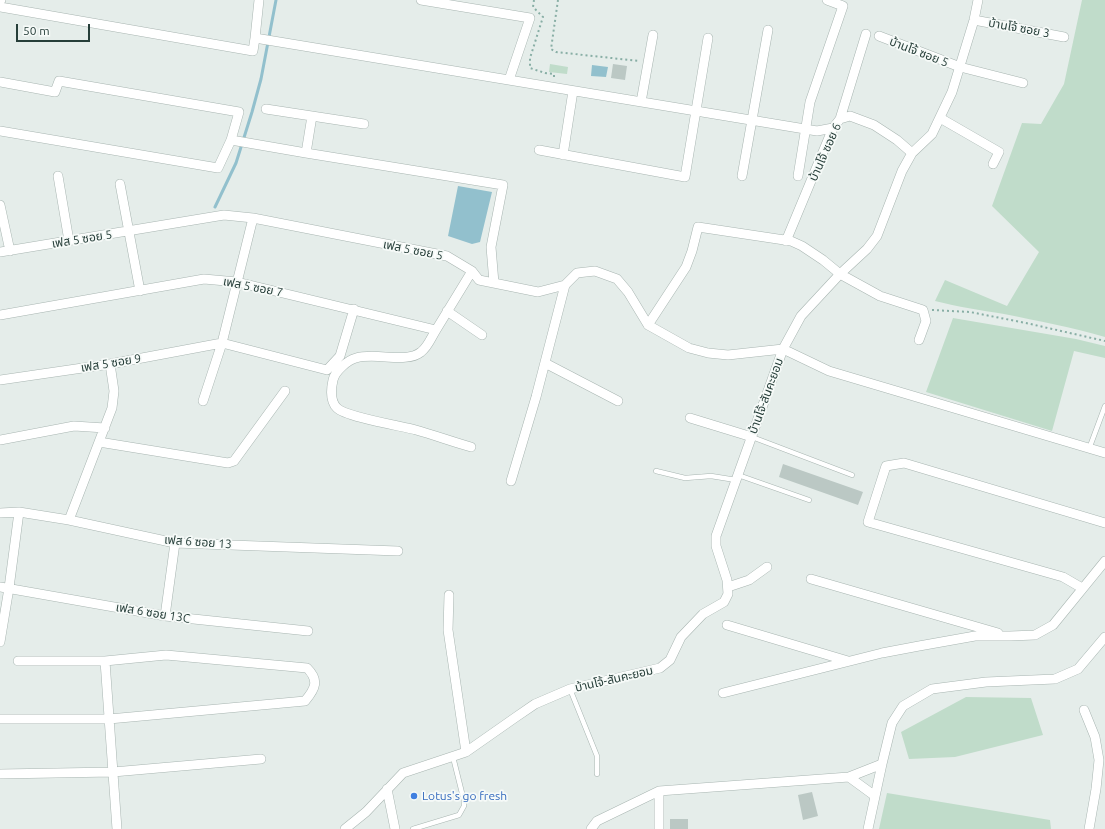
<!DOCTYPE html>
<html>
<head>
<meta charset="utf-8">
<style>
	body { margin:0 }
	#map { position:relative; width:1105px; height:829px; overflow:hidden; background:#e5edea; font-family:Ubuntu,sans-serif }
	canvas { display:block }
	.scale { position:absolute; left:16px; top:24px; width:74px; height:18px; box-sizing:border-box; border:2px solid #263e39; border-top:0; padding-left:5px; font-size:12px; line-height:14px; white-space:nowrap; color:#263e39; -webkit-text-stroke:3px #f6faf8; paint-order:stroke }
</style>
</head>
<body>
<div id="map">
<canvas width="1105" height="829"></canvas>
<div class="scale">50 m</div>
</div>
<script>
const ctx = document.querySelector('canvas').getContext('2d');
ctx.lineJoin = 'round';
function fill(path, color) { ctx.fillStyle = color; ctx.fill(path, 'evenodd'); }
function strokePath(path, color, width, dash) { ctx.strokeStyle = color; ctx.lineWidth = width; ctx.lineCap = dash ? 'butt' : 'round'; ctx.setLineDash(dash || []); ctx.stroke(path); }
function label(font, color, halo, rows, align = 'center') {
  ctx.font = font + ' Ubuntu,"Noto Sans Thai",sans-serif'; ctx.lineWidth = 3.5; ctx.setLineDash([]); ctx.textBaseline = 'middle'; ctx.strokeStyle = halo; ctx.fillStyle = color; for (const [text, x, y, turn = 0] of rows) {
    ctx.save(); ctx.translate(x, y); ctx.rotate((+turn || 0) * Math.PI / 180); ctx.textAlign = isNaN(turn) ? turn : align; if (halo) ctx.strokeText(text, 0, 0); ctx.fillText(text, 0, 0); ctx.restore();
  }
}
fill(new Path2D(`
	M1082 0H1105V337C1072 327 1038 321 1004 314 980 310 958 307 935 301L945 280 1007 306 1039 252 992 206 1022 123 1041 124 1064 84Z
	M550 64 568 67 567 74 549 72Z
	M953 318 1076 339 1105 346V358L1074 351 1052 431 926 392Z
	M966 697 1031 698 1043 735 955 757 909 759 901 732Z
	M887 793 1050 820 1051 829H879Z`), '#c0dcca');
fill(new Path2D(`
	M592 65 608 67 606 77 591 76Z
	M458 186 492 192 480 242 472 244 448 236Z`), '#92c0cd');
strokePath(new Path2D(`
	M215 207 236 163 252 112 261 79 276 0`), '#92c0cd', 3);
fill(new Path2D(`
	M613 64 627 66 625 80 611 78Z
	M783 464 863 492 858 505 779 477Z
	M812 792 818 816 803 820 798 795Z
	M670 819H688V829H670Z`), '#bbc8c4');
const lane = new Path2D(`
	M752 437 852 475
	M1089 449 1105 406
	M656 471 685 478 711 476 736 480
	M738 475 809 500
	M570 689 597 756V774
	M413 829 459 815 464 806V801L453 757`);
const street = new Path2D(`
	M259 0 255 38 817 131 833 128
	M421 0 530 18 509 80
	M0 1 1 0
	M0 7 253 51 255 38
	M974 20 1064 37
	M879 36 960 67 1023 83
	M0 82 55 92 59 81 239 112 231 140 218 168 0 131
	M641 102 653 35
	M266 109 364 124
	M312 116 306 153 503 185 491 247 494 283
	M940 118 999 152 993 164
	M840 119 866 34
	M231 140 306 153
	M539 150 685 177 708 38
	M563 155 573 91
	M58 176 69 241
	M742 176 768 30
	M798 176 810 102 843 6 827 0
	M120 184 140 291
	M0 205 10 251
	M786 241 833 128 840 119 850 116 874 125 897 140 912 153
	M0 252 224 215 253 218 447 256 472 271 479 280 538 292 565 285 577 273 595 271 617 279 628 292 648 325 689 348 708 353 728 355 783 349
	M447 311 482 335
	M0 315 204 279 237 282 436 330 472 271
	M648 325 686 267 692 251 698 227 791 241 802 246 823 260 840 274 880 296 923 310 926 321 919 340
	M436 330C432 336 428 347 421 352 406 364 376 352 356 358 348 360 335 371 333 380 331 389 330 401 337 408 346 417 401 426 416 430 434 435 453 442 471 447
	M783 349 829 371 1105 453
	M545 363 618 401
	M0 380 110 364 222 343 327 370 340 356 354 309
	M203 401 222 343 253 218
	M690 418 752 437
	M0 440 74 426 105 428
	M99 442 228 463 234 461 285 391
	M511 481 536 397 565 285
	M0 513 19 512 69 520 175 543 398 551
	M69 520 112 408 114 391 110 364
	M811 579 998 633
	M0 587 165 616 308 631
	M728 587 749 580 767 567
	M1082 588 1063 577 868 522 886 466 904 463 1105 523
	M449 595 448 630 466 752
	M165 616 175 543
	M727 625 848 661
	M0 642 9 588 19 512
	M105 661 117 829
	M723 693 882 653 919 646 975 636H1010L1035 635 1053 625 1105 561
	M1084 710 1095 737 1099 760 1096 789 1089 829
	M0 719H109L305 701C316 688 319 680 307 668L166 655 105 661H18
	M0 774 113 772 261 759
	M849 777 875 796
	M387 789 395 829
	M345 829 366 812 403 773 466 752 516 717 535 704 570 689 660 668 670 660 681 637 703 614 724 602 728 594 727 580 716 546V536L783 349 801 316 840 274 867 249 877 236 902 171 912 153 932 134 952 92 974 20 978 0
	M591 829 597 821 659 791 849 777 882 764
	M659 829V791
	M868 829 882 764 892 723 903 706 932 689 986 682 1055 679 1078 669 1105 637`);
strokePath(lane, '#a8b5b1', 5.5);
strokePath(street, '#a8b5b1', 10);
strokePath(new Path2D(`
	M534 0 533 7 543 17 530 58V68L545 73 554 74V79
	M558 0 551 49 556 52 639 61
	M932 310 970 312 1026 323 1105 341`), '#88aea5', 2, [2, 3]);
strokePath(lane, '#fff', 4.5);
strokePath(street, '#fff', 9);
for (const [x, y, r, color] of [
	[414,796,4,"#3f7fe0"]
]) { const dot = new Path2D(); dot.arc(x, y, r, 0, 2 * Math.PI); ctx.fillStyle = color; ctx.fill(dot); strokePath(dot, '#f6faf8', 1.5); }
label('12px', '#263e39', '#f6faf8', [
	["บ้านโจ้ ซอย 3",1019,28,10],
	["บ้านโจ้ ซอย 5",919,52,21],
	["บ้านโจ้ ซอย 6",825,152,-66],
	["เฟส 5 ซอย 5",82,239,-9],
	["เฟส 5 ซอย 5",413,250,11],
	["เฟส 5 ซอย 7",253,287,11],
	["เฟส 5 ซอย 9",111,363,-9],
	["บ้านโจ้-สันคะยอม",766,396,-70],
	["เฟส 6 ซอย 13",198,542,4],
	["เฟส 6 ซอย 13C",153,613,9],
	["บ้านโจ้-สันคะยอม",614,679,-13]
]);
label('12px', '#366cbe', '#f6faf8', [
	["Lotus's go fresh",422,796]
], 'left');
</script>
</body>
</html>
